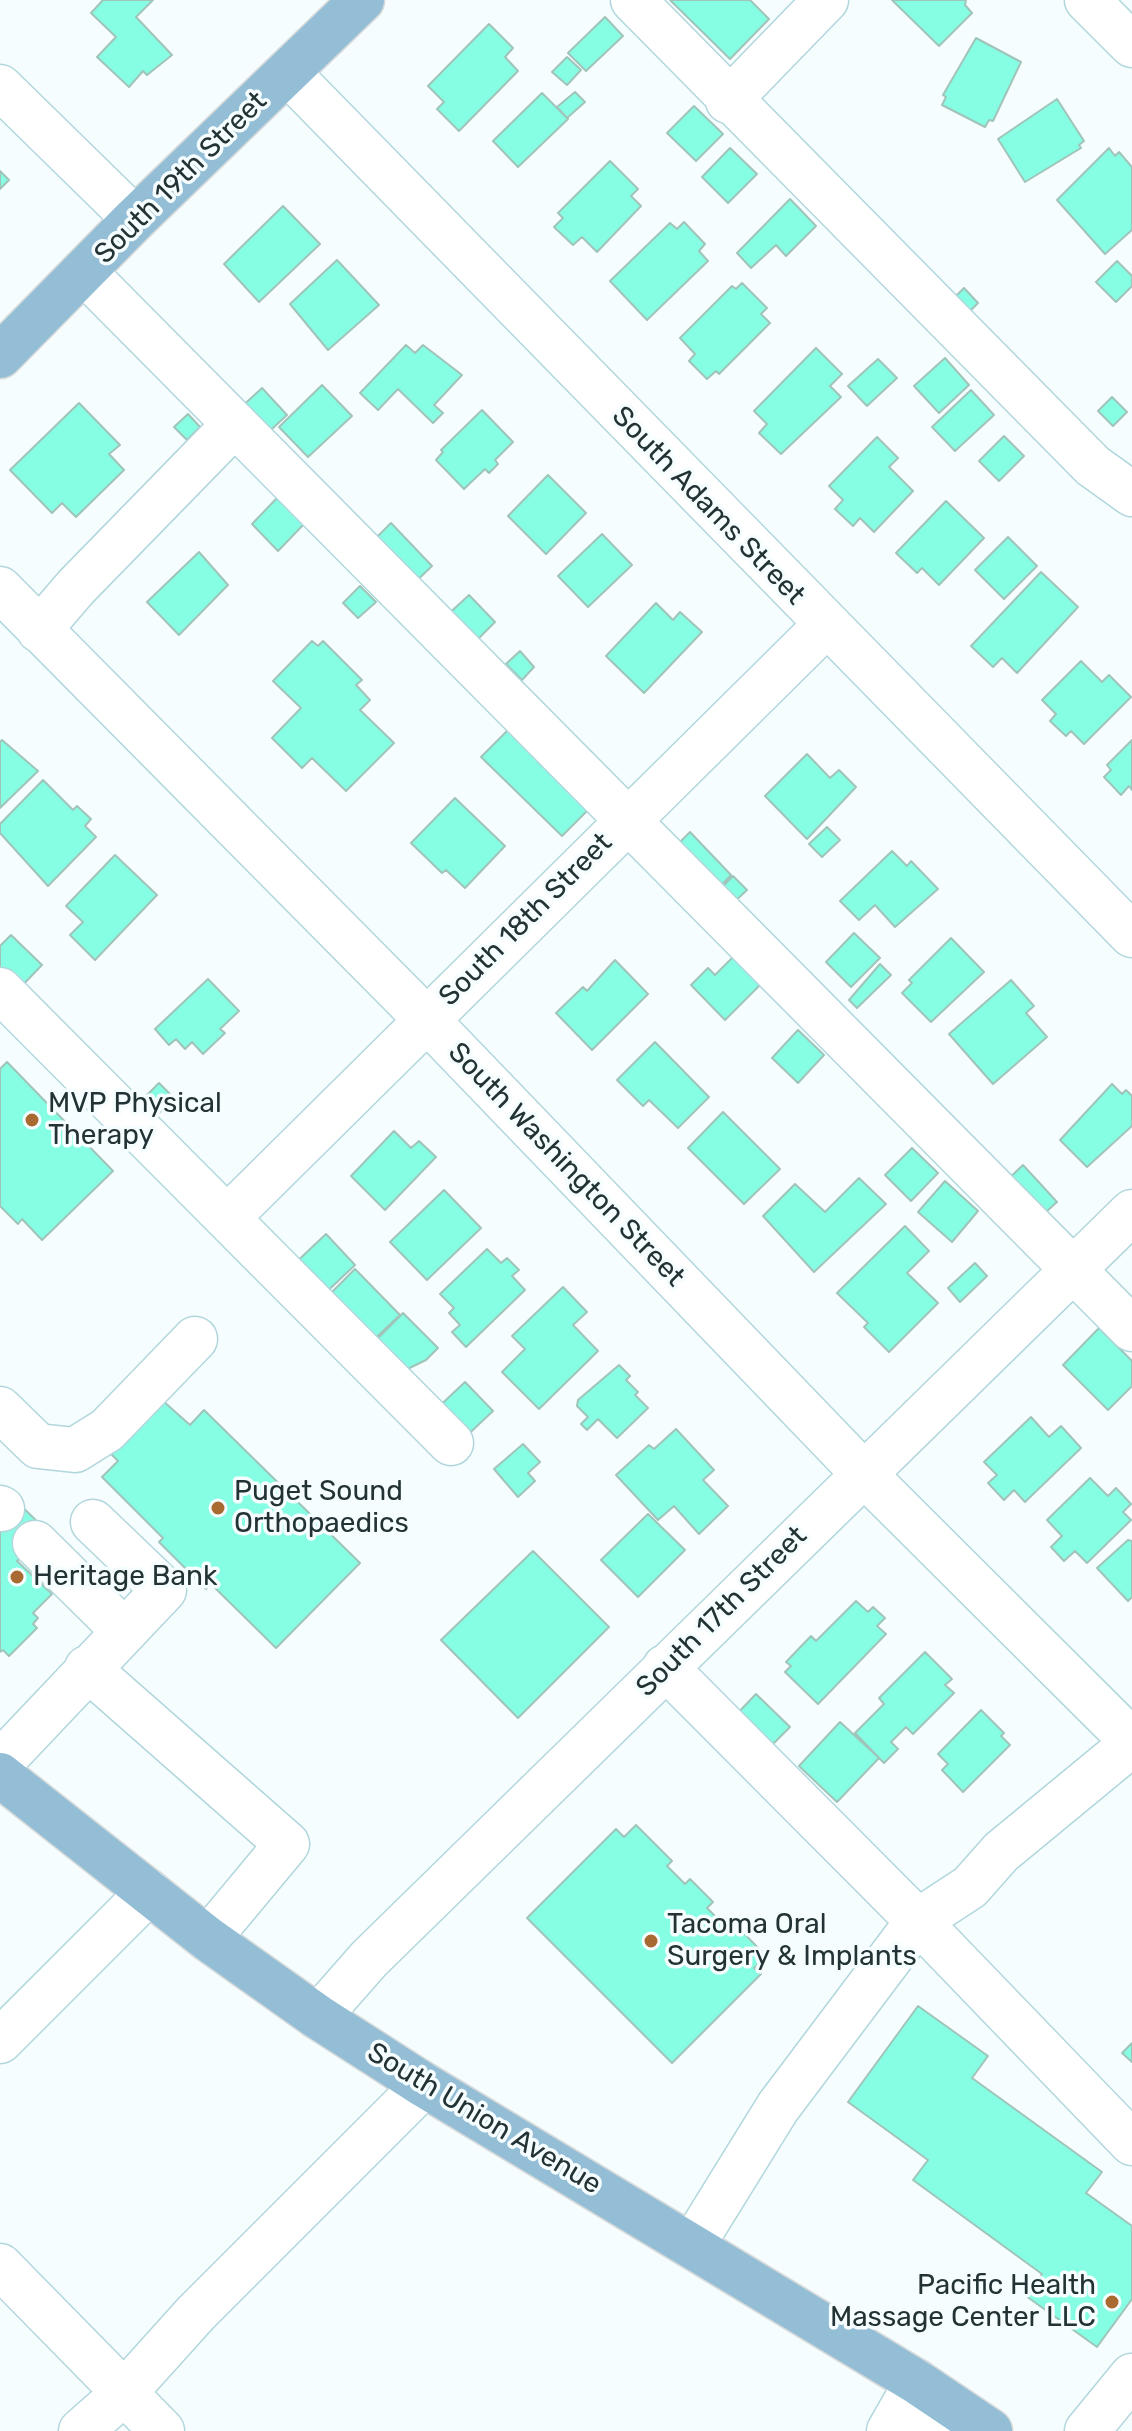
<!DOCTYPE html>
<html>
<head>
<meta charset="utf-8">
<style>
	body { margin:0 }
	canvas { display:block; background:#f5fdfe }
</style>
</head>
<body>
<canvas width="1132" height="2431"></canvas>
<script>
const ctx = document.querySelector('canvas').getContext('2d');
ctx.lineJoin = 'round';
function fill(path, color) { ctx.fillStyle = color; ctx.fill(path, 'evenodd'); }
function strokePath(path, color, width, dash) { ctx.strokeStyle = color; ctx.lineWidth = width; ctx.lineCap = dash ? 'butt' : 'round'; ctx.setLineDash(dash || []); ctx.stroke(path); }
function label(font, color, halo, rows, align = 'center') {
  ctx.font = font + ' Rubik,sans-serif'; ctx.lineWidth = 7; ctx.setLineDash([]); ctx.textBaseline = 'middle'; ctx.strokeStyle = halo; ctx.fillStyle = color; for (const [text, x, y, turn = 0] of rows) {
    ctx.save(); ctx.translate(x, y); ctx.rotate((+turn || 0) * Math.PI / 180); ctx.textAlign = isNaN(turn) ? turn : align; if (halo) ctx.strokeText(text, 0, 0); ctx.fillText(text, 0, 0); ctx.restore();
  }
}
const building = new Path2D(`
	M103 0H153L136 17 172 55 147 75 143 71 129 87 97 57 116 37 91 13Z
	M670 0H750L769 19 730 59Z
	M892 0H966L965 5 972 13 939 46Z
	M605 17 623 36 586 71 568 53Z
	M489 24 513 48 505 57 518 71 459 131 437 109 444 102 428 86Z
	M976 38 1021 62 993 121 989 120 985 127 942 105 946 97 943 95Z
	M567 57 581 70 567 85 552 72Z
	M575 92 585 102 567 118 557 107Z
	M542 93 568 119 518 167 493 141Z
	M1057 99 1084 141 1079 145 1081 148 1025 182 998 139Z
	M694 106 723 134 696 161 667 133Z
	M730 148 757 174 728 203 702 177Z
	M1109 148 1115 156 1119 152 1132 167V230L1105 254 1057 200Z
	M610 161 638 189 631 196 641 206 597 252 582 237 573 245 554 227 563 218 558 213Z
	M0 171 9 180 0 189Z
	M790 199 816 226 786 256 776 245 751 268 737 253Z
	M283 206 320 244 259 302 224 264Z
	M684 222 705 244 699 251 708 261 647 320 610 281 670 223 677 229Z
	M337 260 379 305 328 350 290 304Z
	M1117 261 1132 276V286L1116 302 1096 282Z
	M742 283 767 308 761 314 770 323 719 374 716 371 707 379 689 361 695 354 680 338 732 286 736 289Z
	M964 288 978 303 966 315 952 300Z
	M406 345 415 353 423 345 462 375 434 405 443 413 433 423 398 389 378 410 360 393Z
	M816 348 842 374 830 386 841 397 781 454 759 433 767 424 754 411Z
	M945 358 969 385 939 413 914 386Z
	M878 359 897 378 867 406 848 386Z
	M322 385 352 416 308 457 279 427Z
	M262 388 287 415 261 439 236 412Z
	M971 390 994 415 955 451 932 427Z
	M1112 397 1127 412 1113 426 1098 411Z
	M79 403 120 445 109 454 124 470 76 517 62 503 52 513 10 470Z
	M482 410 513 442 495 460 498 464 489 473 485 469 464 489 436 460 443 452 441 450Z
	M188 414 200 427 187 440 174 427Z
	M1004 436 1024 456 999 481 979 461Z
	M877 437 898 458 889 467 913 491 874 532 860 518 853 526 835 509 843 500 829 486Z
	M548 475 586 513 546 554 508 516Z
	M277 498 304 524 278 551 252 524Z
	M946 501 984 538 939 585 922 568 917 573 896 553Z
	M391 523 432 566 408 589 367 547Z
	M602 534 632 565 588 607 558 576Z
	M1008 537 1037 566 1004 599 975 570Z
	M199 552 228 585 179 635 147 602Z
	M1041 572 1078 607 1017 673 1002 658 993 667 971 646Z
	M360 586 376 602 358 618 343 603Z
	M469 595 495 622 469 648 442 620Z
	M656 603 673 620 680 612 702 632 644 693 606 656Z
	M312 641 318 646 323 641 362 680 356 685 370 700 360 710 394 743 346 791 312 758 302 768 272 738 301 708 273 681Z
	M520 651 534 667 522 680 506 664Z
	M1081 661 1102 682 1109 675 1131 697 1084 744 1071 731 1066 736 1050 721 1056 714 1042 700Z
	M510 728 591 807 562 836 481 757Z
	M2 740 38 771 0 808V742Z
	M1132 740V790L1129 786 1121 795 1104 777 1111 770 1107 765Z
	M807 754 830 778 839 770 856 787 807 839 765 796Z
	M43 780 73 810 77 806 91 819 85 826 96 837 48 886 0 833V824Z
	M455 798 505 846 465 888 446 870 442 873 411 843Z
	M827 827 840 840 822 857 809 844Z
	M690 832 731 875 718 889 677 845Z
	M892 851 907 866 911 861 938 889 895 927 875 905 859 920 840 901Z
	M115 855 157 895 95 960 70 935 83 922 66 906Z
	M733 876 747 890 731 905 718 891Z
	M854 933 880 958 851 987 826 962Z
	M11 935 42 965 14 994 0 981V946Z
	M951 938 984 972 931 1022 902 993 912 983 909 980Z
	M733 957 760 985 725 1020 691 985 708 968 715 975Z
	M615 960 648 994 592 1050 556 1013 583 987 587 991Z
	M880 964 891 975 857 1008 849 1000Z
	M208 979 239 1011 220 1029 225 1033 203 1054 192 1042 185 1049 176 1039 169 1045 155 1029Z
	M1011 980 1034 1006 1026 1013 1047 1037 993 1084 949 1034Z
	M798 1030 824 1055 798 1083 772 1058Z
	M655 1042 709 1097 678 1128 649 1100 643 1106 617 1080Z
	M7 1062 113 1171 42 1240 22 1219 18 1224 0 1206V1069Z
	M159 1083 174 1098 155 1117 140 1102Z
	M1112 1084 1122 1094 1126 1090 1132 1096V1126L1087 1167 1060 1140Z
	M723 1112 780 1169 744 1204 688 1148Z
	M394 1131 411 1148 419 1141 436 1157 385 1210 351 1176Z
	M912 1148 938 1173 911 1201 885 1175Z
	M1023 1165 1057 1202 1037 1220 1003 1184Z
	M859 1178 886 1204 814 1272 763 1216 795 1184 825 1212Z
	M945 1181 978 1211 952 1242 918 1212Z
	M444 1190 481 1228 427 1280 390 1242Z
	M905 1226 929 1251 907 1273 938 1303 889 1352 864 1327 868 1323 837 1293Z
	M326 1234 355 1265 318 1300 289 1269Z
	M487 1249 501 1263 507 1258 519 1270 512 1276 525 1290 466 1347 452 1332 460 1325 449 1313 454 1308 440 1294Z
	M975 1263 987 1276 960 1302 948 1288Z
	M355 1269 400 1315 365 1348 321 1303Z
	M563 1287 587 1312 573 1325 598 1351 539 1409 502 1372 525 1349 512 1336Z
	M403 1313 438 1348 426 1360 393 1376 366 1350Z
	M1099 1328 1132 1361V1386L1108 1410 1063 1365Z
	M619 1365 630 1376 626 1380 638 1392 635 1395 648 1408 617 1438 598 1419 587 1430 581 1424 588 1417 577 1406 578 1400Z
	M465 1382 493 1411 459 1443 431 1414Z
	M162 1400 190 1425 204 1410 360 1563 276 1648 211 1584 206 1589 159 1542 163 1538 102 1477 118 1461 110 1453Z
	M1031 1417 1049 1437 1061 1426 1081 1448 1025 1502 1014 1490 1004 1500 988 1483 997 1475 984 1462Z
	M676 1429 714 1470 703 1480 728 1506 699 1534 674 1506 658 1520 616 1475 649 1445 654 1449Z
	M523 1444 540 1462 528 1473 535 1481 518 1497 494 1469Z
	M1090 1478 1108 1496 1116 1488 1131 1504 1123 1512 1131 1520 1087 1563 1075 1551 1064 1561 1051 1547 1062 1536 1047 1520Z
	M13 1498 47 1531 17 1561 52 1594 33 1613 38 1618 33 1624 37 1628 9 1656 3 1650 0 1652V1511Z
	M648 1514 685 1550 638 1597 601 1560Z
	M1128 1540 1132 1541V1597L1128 1601 1097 1568Z
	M533 1551 609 1627 518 1718 441 1640Z
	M856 1601 868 1612 873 1607 885 1618 877 1626 886 1634 818 1704 785 1672 791 1666 786 1662 811 1636 816 1641Z
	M925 1652 952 1679 945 1685 954 1693 913 1734 906 1727 891 1742 898 1749 884 1763 855 1733 884 1704 879 1698Z
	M756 1694 790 1727 765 1752 732 1719Z
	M981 1710 1004 1733 1001 1736 1010 1745 963 1792 942 1770 948 1764 938 1754Z
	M840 1722 879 1758 837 1802 799 1766Z
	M636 1825 672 1861 667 1866 685 1884 690 1879 713 1902 707 1908 726 1927 732 1921 766 1956 754 1968 761 1974 672 2063 527 1918 616 1829 624 1837Z
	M918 2006 988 2056 972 2078 1102 2172 1086 2193 1132 2226V2299L1097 2347 1026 2296 1042 2274 913 2180 928 2160 848 2102Z
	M1132 2043V2062L1122 2053Z`);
fill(building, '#86fee3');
strokePath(building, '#a0c4ba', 2);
const minor = new Path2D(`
	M633 0 1093 466 1132 494
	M1087 0 1132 45
	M288 73 1132 935
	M0 87 135 219
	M728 101 826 0
	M85 273 1132 1329
	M0 589 426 1019 863 1473 1132 1741
	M39 630 76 587 235 424
	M0 990 451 1443
	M229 1216 825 626
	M0 1409 38 1446 75 1450 107 1430 195 1339
	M0 1508 2 1509
	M35 1543 124 1631
	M665 1667 918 1921 1132 2143
	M87 1668 287 1844 208 1939
	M0 1763 164 1590 93 1522
	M318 2017 369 1959 1132 1212
	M0 2041 149 1892
	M692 2246 778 2107 918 1921 970 1887 1001 1852 1132 1744
	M0 2266 162 2431
	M81 2431 124 2393 196 2313 424 2085
	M889 2431 917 2382
	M933 2431 953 2407
	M1087 2431 1132 2376`);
const major = new Path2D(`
	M0 356 135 219 362 0
	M0 1775 208 1939 318 2017 424 2085 917 2382 990 2431`);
strokePath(minor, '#b1d7dc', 47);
strokePath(major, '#d7dadb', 47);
strokePath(minor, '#fff', 44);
strokePath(major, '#94bed5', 44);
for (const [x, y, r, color] of [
	[32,1120,8,"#a86a30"],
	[218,1508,8,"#a86a30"],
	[17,1577,8,"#a86a30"],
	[651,1941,8,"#a86a30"],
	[1112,2302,8,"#a86a30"]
]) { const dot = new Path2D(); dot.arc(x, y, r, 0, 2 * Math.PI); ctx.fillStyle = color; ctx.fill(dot); strokePath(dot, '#f5fdfe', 3); }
label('28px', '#233335', '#f5fdfe', [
	["South 19th Street",181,178,-45],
	["South Adams Street",708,506,46],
	["South 18th Street",526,920,-45],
	["South Washington Street",566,1165,46],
	["South 17th Street",722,1612,-45],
	["South Union Avenue",484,2119,31]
]);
label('28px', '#233335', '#f5fdfe', [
	["MVP Physical",48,1104],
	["Therapy",48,1136],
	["Puget Sound",234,1492],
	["Orthopaedics",234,1524],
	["Heritage Bank",33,1577],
	["Tacoma Oral",667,1925],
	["Surgery & Implants",667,1957],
	["Pacific Health",1096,2286,"right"],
	["Massage Center LLC",1096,2318,"right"]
], 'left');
</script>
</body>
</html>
